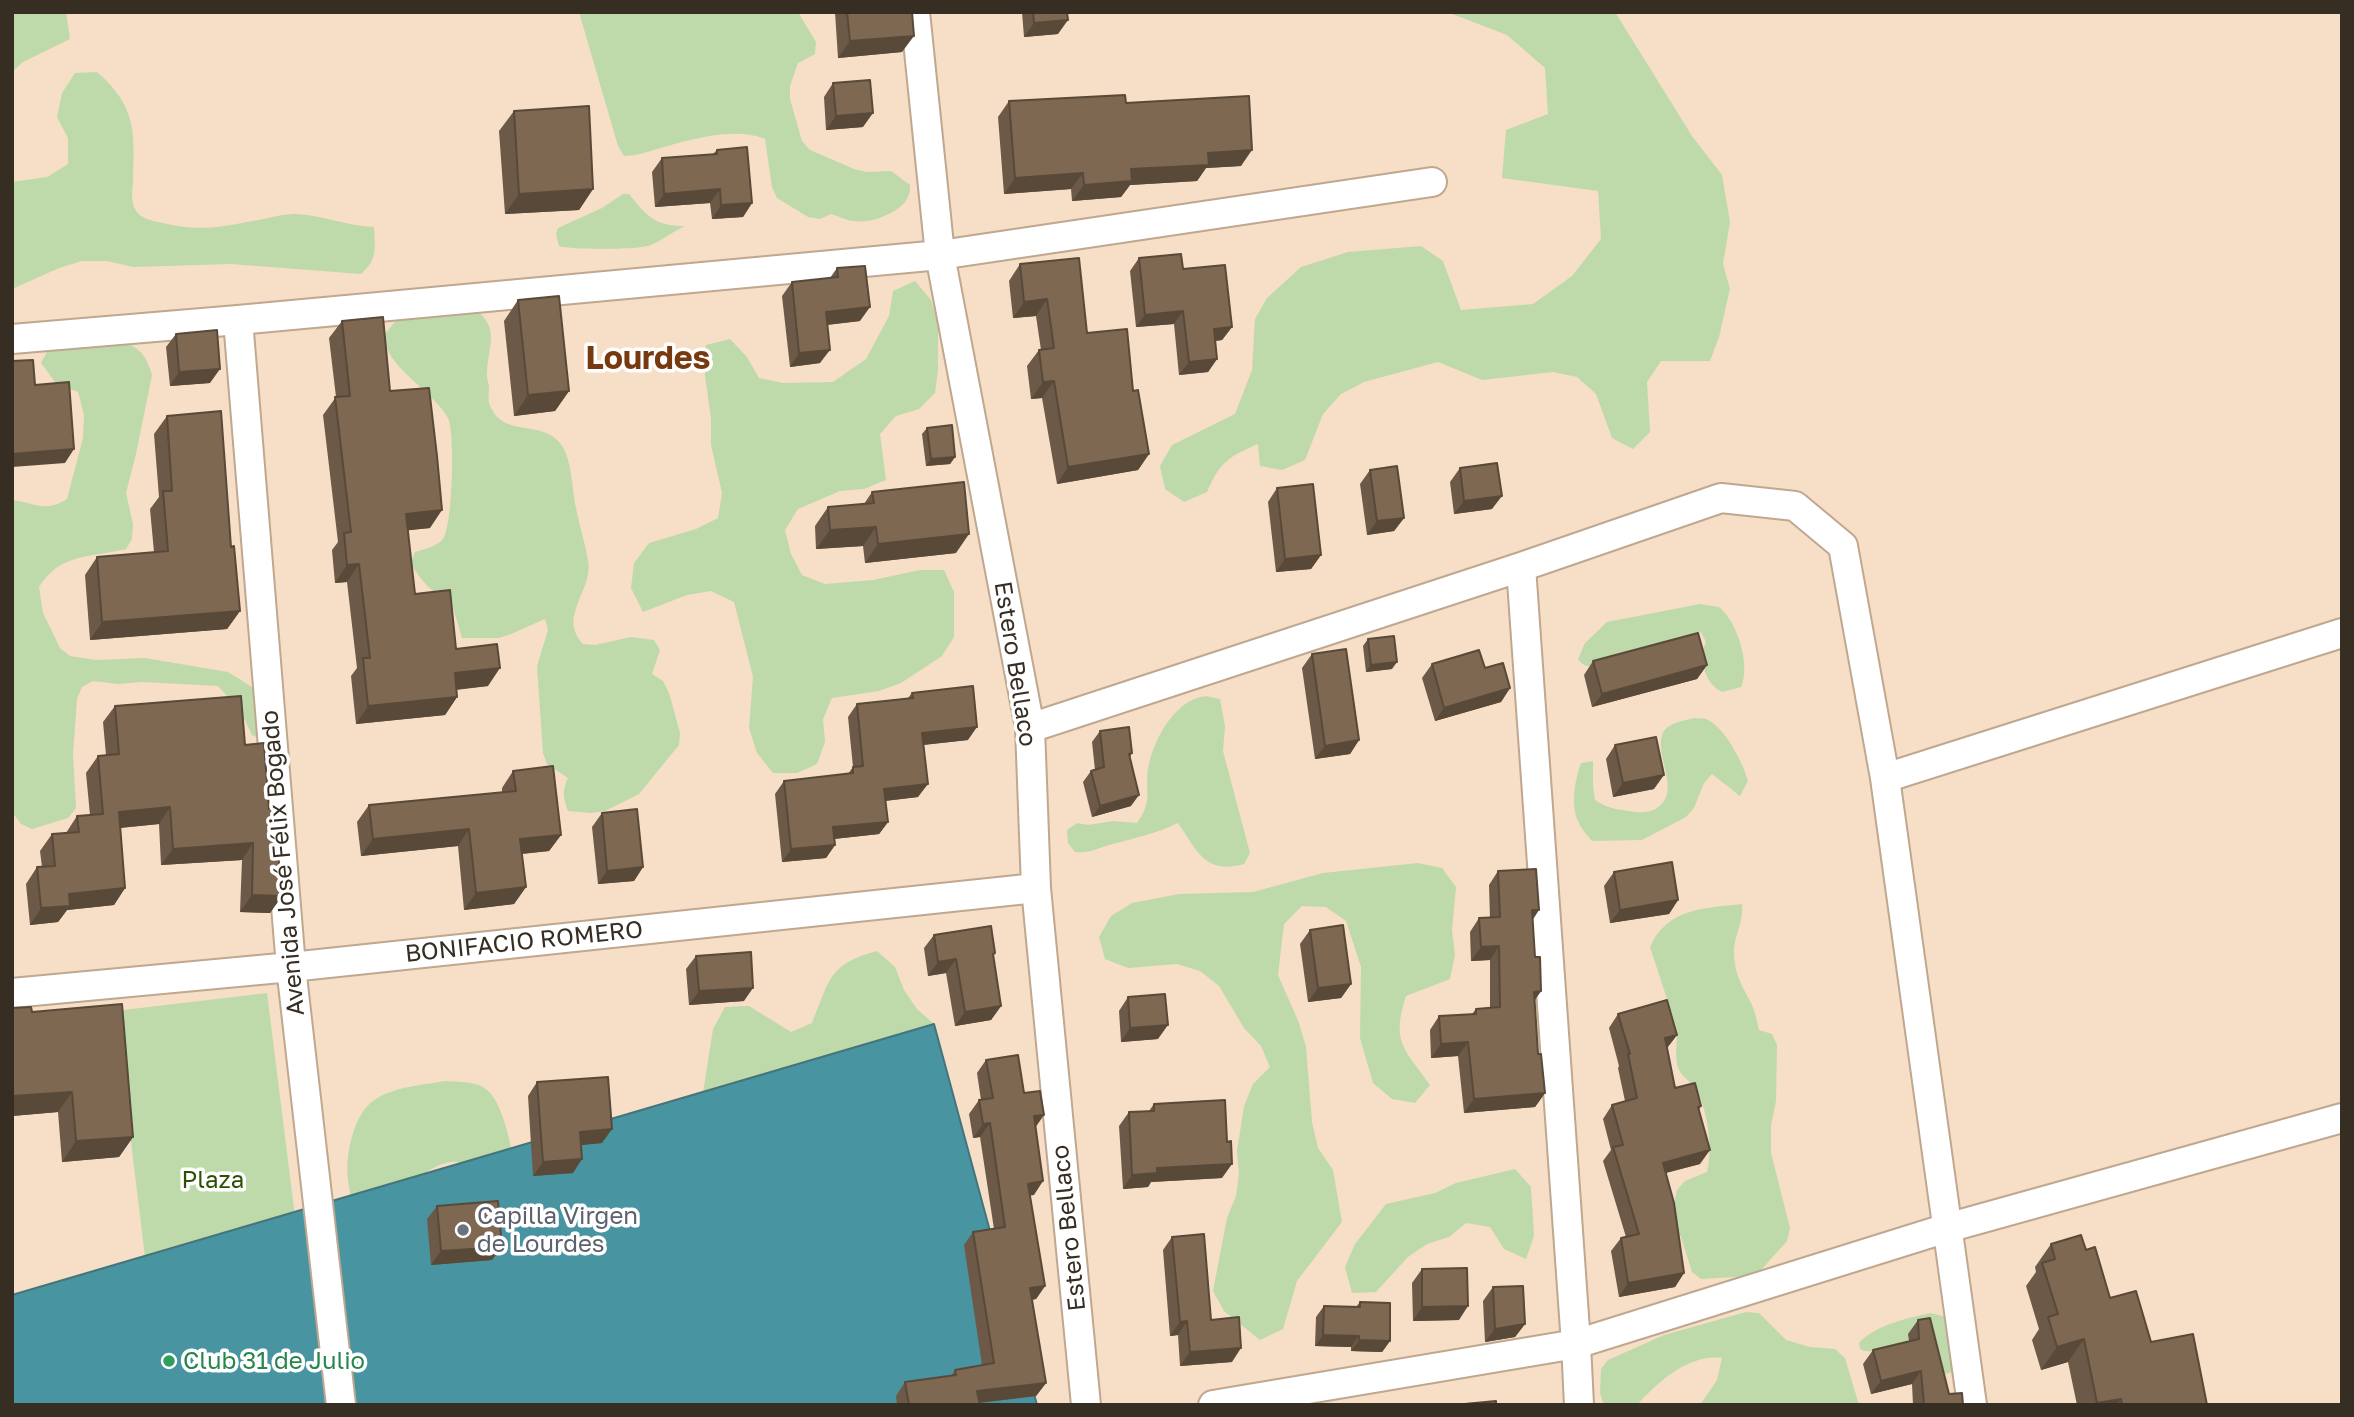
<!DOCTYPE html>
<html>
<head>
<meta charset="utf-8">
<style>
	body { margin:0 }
	#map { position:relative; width:2354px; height:1417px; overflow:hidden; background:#f7dec6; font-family:"Golos Text",sans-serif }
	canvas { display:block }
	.frame { position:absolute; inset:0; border:14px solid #362d23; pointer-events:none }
</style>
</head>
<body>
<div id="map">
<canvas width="2354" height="1417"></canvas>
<div class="frame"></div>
</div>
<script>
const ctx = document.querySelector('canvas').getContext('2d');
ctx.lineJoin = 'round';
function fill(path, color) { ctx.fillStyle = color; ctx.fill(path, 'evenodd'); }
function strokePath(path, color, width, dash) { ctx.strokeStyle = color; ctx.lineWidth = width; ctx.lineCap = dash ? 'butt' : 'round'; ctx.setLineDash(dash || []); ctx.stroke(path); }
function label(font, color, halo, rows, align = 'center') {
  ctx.font = font + ' "Golos Text",sans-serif'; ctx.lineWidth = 7; ctx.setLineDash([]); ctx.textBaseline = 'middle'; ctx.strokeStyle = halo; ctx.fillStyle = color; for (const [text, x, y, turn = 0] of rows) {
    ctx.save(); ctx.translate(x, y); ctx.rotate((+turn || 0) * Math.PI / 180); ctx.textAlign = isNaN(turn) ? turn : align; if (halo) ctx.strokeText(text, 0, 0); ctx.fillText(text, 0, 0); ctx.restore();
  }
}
fill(new Path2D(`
	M12 12H66L70 39 23 62 12 72Z
	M579 12H798L816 42 815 54 798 63 790 86V99L802 141 810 150 854 169 867 172 891 171 910 185C910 189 910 193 908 197 901 213 870 224 853 221 845 220 838 216 831 214L820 219 808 217 777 198 772 187 765 139C728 124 674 145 636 155L624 156 618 146Z
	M1447 12H1615L1692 136 1722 175 1730 222 1723 264 1730 289 1719 337 1710 361H1661L1647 382 1650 432 1633 449 1612 438 1596 394 1577 377 1553 372 1482 380 1438 362 1364 382 1341 394 1323 414 1305 460 1282 470 1260 466 1258 444C1228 457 1220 462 1207 492L1184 502 1165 489 1160 466 1172 445 1235 414 1252 370 1255 319 1267 298 1301 267 1348 252 1421 246 1443 261 1461 310 1533 304 1572 276 1601 239 1598 191 1502 178 1506 130 1548 114 1545 68 1507 35Z
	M97 72C135 105 135 130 133 178 133 188 130 200 135 209 140 219 153 221 163 223 200 232 221 227 258 220 269 218 283 214 295 214 322 215 347 226 374 227 375 248 378 259 361 274L231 264 133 267 107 261H82L59 268 12 289V182L47 177 68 164V138L57 117 62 93 75 73Z
	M623 194H629C647 216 654 226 685 226 673 231 663 240 651 245 639 250 572 250 559 246L556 234 558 228 602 208Z
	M915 281 931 300 938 324V370L935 393 919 409 896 416 880 434 886 480 864 489 840 491 798 509 785 530 791 554 802 575 825 584 873 580 920 570H944L954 592V637L942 656 901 683 879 691 832 698 823 719 825 742 817 764 797 773H773L757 753 749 728 753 677 734 602 711 591 687 595 643 612 631 588 634 563 649 543 696 529 718 518 722 493 711 445V419L704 368 706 345 730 339 747 357 759 378 783 383 833 382 866 359 889 316 893 291Z
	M471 306C501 328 489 340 487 372 486 378 489 382 489 388 489 396 487 400 491 408 505 437 540 420 559 442 572 455 572 490 576 508 579 525 585 542 588 560 594 590 557 616 583 644L595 645 631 637 654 640 660 650 652 674 663 681 669 693 680 733 679 745 639 794 605 811 592 813 568 811C563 798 562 790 568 778L547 764 543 753 537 666 548 630 545 619 511 634 499 638H462L452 604C434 593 421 583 411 563L415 552C425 549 436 547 443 539 453 525 455 432 448 418 432 389 385 368 384 335L400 316Z
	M95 340C126 341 143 342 152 375L136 454 126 493 133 524 132 539 126 549C91 558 61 552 39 587L43 613 60 648 70 656 96 660 145 658 228 672 271 699 263 740 252 735 241 712 218 686 142 682 118 684 93 681 82 687 77 699 73 754 76 808 68 818 32 829 21 824 12 812V500C36 503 44 513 67 499L83 438 84 415 78 392 55 382 41 363 47 352Z
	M1700 604 1719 607C1737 621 1751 665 1741 687L1722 692C1705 684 1698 659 1706 642L1701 632 1600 666C1590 666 1584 668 1578 659L1585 643 1607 622Z
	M1206 696 1220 699 1225 726 1223 751 1250 853 1244 864C1204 875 1197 850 1178 823 1157 833 1136 838 1113 844 1099 847 1090 854 1075 852L1068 843 1067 830 1077 823 1088 825 1113 821 1137 823C1155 798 1143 789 1149 764 1155 737 1176 699 1206 696Z
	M1694 718C1698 719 1702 718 1706 719 1725 727 1743 763 1748 781L1740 796 1712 774 1704 783 1694 808 1686 817 1642 840 1592 841C1588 836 1582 830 1579 823 1570 807 1575 779 1581 763L1593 761V786L1595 800C1608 809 1621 810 1636 812 1644 813 1651 812 1657 808 1682 792 1655 757 1662 735 1666 723 1683 721 1694 718Z
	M1418 863 1442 868 1456 887 1452 930 1455 955 1450 979 1406 996C1391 1043 1404 1048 1430 1085L1415 1103 1392 1099 1373 1083 1360 1038 1361 967 1346 921 1326 907 1302 906 1284 924 1278 975 1299 1023 1306 1047 1312 1122 1318 1148 1333 1170 1342 1222 1297 1281 1283 1329 1260 1340 1224 1311 1213 1291 1227 1218 1236 1196 1239 1174 1237 1151 1244 1106 1253 1084 1270 1067 1261 1046 1244 1028 1219 986 1200 971 1177 964 1128 968 1105 959 1099 937 1111 916 1132 903 1179 894 1253 892 1323 873Z
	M1742 904C1744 922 1734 935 1734 952 1734 973 1742 986 1751 1003 1755 1011 1757 1021 1759 1030L1772 1034 1777 1045 1776 1101 1771 1126V1153L1790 1228 1787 1241 1761 1270 1750 1276 1701 1279 1692 1272 1681 1237 1674 1227V1202L1677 1190 1685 1181 1707 1172C1713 1148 1708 1113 1697 1091 1693 1083 1683 1078 1679 1070 1673 1057 1679 1040 1676 1026L1650 947C1667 908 1705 908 1742 904Z
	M877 951 895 967 904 990 917 1009 934 1024 914 1070 701 1106 713 1029 725 1007 749 1006 791 1032 812 1023C830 980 828 964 877 951Z
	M267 993 304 1288 151 1306 115 1011Z
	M445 1081C457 1082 472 1081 483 1087 506 1100 512 1158 519 1183 499 1175 473 1160 451 1162 425 1164 380 1210 359 1227 355 1212 350 1196 348 1180 345 1157 353 1115 373 1101 392 1087 422 1085 445 1081Z
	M1515 1169 1531 1187 1534 1236 1526 1259 1504 1249 1490 1227 1466 1223 1449 1237 1427 1244 1408 1257 1376 1292 1352 1293 1345 1267 1355 1244 1386 1204 1435 1193 1456 1183Z
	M1746 1312 1759 1313 1786 1340 1810 1347 1835 1349 1845 1358 1859 1405H1700L1717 1380 1722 1358C1689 1354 1659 1381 1638 1404L1604 1405 1600 1393 1601 1369 1608 1360 1664 1335Z
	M1930 1313 1955 1319 1961 1363 1952 1372 1946 1374 1938 1364 1883 1352 1865 1351 1860 1349 1859 1343C1875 1325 1908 1318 1930 1313Z`), '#bedaab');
const water = new Path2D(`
	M934 1024 1037 1405H12V1295Z`);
fill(water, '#4894a1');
strokePath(water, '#43757b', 2);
const minor = new Path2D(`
	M915 12 940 255 1030 728 1036 888 1086 1405
	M238 320 291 967 341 1405
	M12 339 238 320 940 255 1432 182
	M1521 567 1576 1344 1579 1405
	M1030 728 1521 567 1721 498 1795 506 1843 546 1885 778 1972 1405
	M1885 778 2342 633
	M12 993 291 967 1036 888
	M1213 1405 1576 1344 1947 1228 2342 1118`);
strokePath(minor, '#bfa790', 32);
strokePath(minor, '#fff', 28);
fill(new Path2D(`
	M835 12H912L902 52 838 58Z
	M1022 12H1067L1058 34 1024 37Z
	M833 83 863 127 826 130 824 97Z
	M1009 101 1126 103 1241 166 1206 168 1197 181 1130 185 1121 197 1072 201 1071 189 1004 194 998 117Z
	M514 111 593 189 579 210 505 214 499 131Z
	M717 150 752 203 743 217 712 219 710 203 655 207 652 172 662 158 713 154Z
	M1139 258 1183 269 1232 327 1222 340 1215 341 1217 359 1208 372 1179 375 1174 324 1136 327 1130 271Z
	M1020 264 1087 333 1133 391 1149 454 1138 470 1057 484 1042 398 1031 399 1027 366 1039 350H1041L1036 316 1013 318 1009 281Z
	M837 268 860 321 827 325 820 363 790 367 782 296 792 282 830 278Z
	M518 300 569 391 555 411 514 416 504 321Z
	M342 321 390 391 430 528 407 530 415 594 456 649 488 686 456 690 457 697 445 715 356 724 351 676 357 668 347 582 335 583 332 550 338 542 323 415 336 397 329 338Z
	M176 334 210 383 170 386 166 347Z
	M167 416 231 547 240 611 227 629 90 640 85 575 97 557 154 552 150 509 159 497 154 434Z
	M927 428 955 457 950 464 926 466 922 434Z
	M1460 468 1492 509 1454 514 1450 482Z
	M1370 470 1404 518 1394 531 1367 535 1360 484Z
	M1277 488 1321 555 1311 569 1276 572 1268 502Z
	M872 492 956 553 865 563 863 546 816 549 815 526 828 507 864 504Z
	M1368 639 1392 669 1366 672 1363 646Z
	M1312 654 1359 740 1350 754 1315 759 1302 668Z
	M1593 661 1707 665 1697 679 1592 707 1584 675Z
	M1432 664 1510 688 1501 702 1435 721 1422 678Z
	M912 693 968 740 923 745 918 797 885 801 888 822 879 834 834 839 835 845 826 858 782 862 775 794 784 781 848 774 853 767 848 717 857 704 908 698Z
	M115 706 245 745 269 809 282 896 270 913 240 912 242 860 161 865 159 824 120 828 125 888 114 905 67 910 58 922 30 925 26 884 37 867H42L40 851 52 834 66 833 77 816 90 815 86 773 98 756 106 755 103 722Z
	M1100 731 1132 753 1130 757 1131 806 1092 817 1083 782 1091 771 1095 770 1092 742Z
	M1615 745 1654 789 1613 797 1606 759Z
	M513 771 561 835 549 851 522 854 526 887 514 904 464 910 458 846 361 856 357 822 369 805 502 792V788Z
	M602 813 643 867 634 881 598 884 592 827Z
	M1498 871 1533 919 1535 957 1541 991 1535 1000 1538 1054 1545 1093 1535 1107 1464 1113 1458 1056 1431 1058 1430 1030 1439 1016 1472 1014 1476 1009 1490 1008V960L1471 961 1470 932 1479 918H1490L1489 885Z
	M1614 872 1678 900 1669 914 1610 923 1604 886Z
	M1310 930 1351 984 1341 998 1308 1002 1300 944Z
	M934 935 995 953 993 956 1001 1006 991 1020 955 1026 946 973 928 976 924 948Z
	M696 956 744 1001 689 1005 686 969Z
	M1128 997 1158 1039 1121 1042 1119 1011Z
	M12 1008 32 1012 133 1137 119 1157 62 1162 58 1112 12 1116Z
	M1618 1014 1677 1035 1667 1048 1675 1088 1701 1106 1699 1110 1700 1164 1666 1173 1684 1273 1675 1287 1619 1297 1611 1251 1621 1238 1626 1237 1603 1161 1611 1150 1603 1119 1612 1105 1625 1101 1618 1068 1619 1066 1609 1028Z
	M986 1060 1024 1093 1035 1127 1034 1195H1030L1045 1286 1036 1299 1032 1300 1046 1383 1036 1396 979 1403 980 1405H897L896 1396 905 1382 951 1376 955 1370 982 1365 964 1245 973 1232 994 1229 980 1137 973 1138 969 1114 979 1100H981L977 1073Z
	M537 1082 602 1143 581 1145 573 1173 533 1176 528 1096Z
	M1154 1104 1222 1178 1151 1182 1148 1187 1123 1189 1119 1126 1129 1112 1149 1111Z
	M437 1206 492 1260 431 1265 427 1219Z
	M1172 1237 1211 1320 1232 1362 1180 1366 1178 1335 1170 1336 1163 1250Z
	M2051 1244 2086 1250 2110 1298 2151 1342 2207 1405H2077L2068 1362 2041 1370 2032 1340 2039 1329 2026 1286 2036 1272 2035 1267Z
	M1422 1269 1459 1320 1413 1321 1412 1283Z
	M1493 1287 1525 1324 1515 1337 1485 1342 1483 1301Z
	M1360 1302 1390 1341 1382 1352 1351 1351V1347L1315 1346 1316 1317 1324 1306 1356 1307Z
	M1918 1320 1949 1394 1963 1405H1913L1912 1384 1871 1394 1863 1364 1873 1350 1909 1341 1908 1334Z`), '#6c5947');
fill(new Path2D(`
	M1068 20 1058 34 1024 37 1034 23Z
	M914 36 902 52 838 58 850 41Z
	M873 113 863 127 826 130 836 116Z
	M1252 150 1241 166 1206 168 1197 181 1130 185 1121 197 1072 201 1084 185 1131 169 1208 153Z
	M1083 173 1071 189 1004 194 1015 178Z
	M593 189 579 210 505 214 519 194Z
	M720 189 710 203 655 207 664 194Z
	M752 203 743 217 712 219 721 205Z
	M1047 299 1036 316 1013 318 1024 302Z
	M870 307 860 321 816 326 826 312Z
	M1183 311 1174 324 1136 327 1145 315Z
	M1232 327 1222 340 1205 342 1214 329Z
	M830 350 820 363 790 367 799 353Z
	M1217 359 1208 372 1179 375 1189 362Z
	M220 369 210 383 170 386 179 372Z
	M1054 381 1042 398 1031 399 1043 382Z
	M569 391 555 411 514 416 528 395Z
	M74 449 65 463 12 467V454Z
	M1149 454 1138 470 1057 484 1068 467Z
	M955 457 950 464 926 466 931 459Z
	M1502 496 1492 509 1454 514 1464 501Z
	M442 510 430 528 393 532 406 514Z
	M1404 518 1394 531 1367 535 1377 521Z
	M876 527 863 546 816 549 830 530Z
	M969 534 956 553 865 563 878 544Z
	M1321 555 1311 569 1276 572 1285 559Z
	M359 564 347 582 335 583 347 565Z
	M240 611 227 629 90 640 102 622Z
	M1397 662 1392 669 1366 672 1371 665Z
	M1707 665 1697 679 1592 707 1602 694Z
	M500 668 488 686 442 691 455 673Z
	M1510 688 1501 702 1435 721 1444 708Z
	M457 697 445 715 356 724 368 706Z
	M977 727 968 740 913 746 922 733Z
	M1359 740 1350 754 1315 759 1325 746Z
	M1664 775 1654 789 1613 797 1623 783Z
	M928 784 918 797 875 802 884 789Z
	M1139 795 1131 806 1092 817 1100 806Z
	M170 807 159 824 108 829 119 812Z
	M888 822 879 834 824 840 833 827Z
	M469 829 458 846 361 856 373 839Z
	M561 835 549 851 509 855 520 839Z
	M253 843 242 860 161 865 173 849Z
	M835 845 826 858 782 862 791 849Z
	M643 867 634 881 598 884 607 871Z
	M526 887 514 904 464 910 476 893Z
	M125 888 114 905 67 910 58 922 30 925 41 908 69 894Z
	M252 895 282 896 270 913 240 912Z
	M1678 900 1669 914 1610 923 1620 910Z
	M1532 910H1539L1530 924Z
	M1499 946 1490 960 1471 961 1481 947Z
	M956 959 946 973 928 976 938 962Z
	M1351 984 1341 998 1308 1002 1318 988Z
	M753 988 744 1001 689 1005 699 991Z
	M1541 991 1531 1005 1534 992Z
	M1001 1006 991 1020 955 1026 965 1012Z
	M1168 1025 1158 1039 1121 1042 1130 1028Z
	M1677 1035 1667 1048 1665 1038Z
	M1468 1042 1458 1056 1431 1058 1441 1044Z
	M72 1092 58 1112 12 1116V1096Z
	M1545 1093 1535 1107 1464 1113 1474 1099Z
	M1044 1115 1035 1128 1034 1116Z
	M990 1123 980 1137 973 1138 983 1124Z
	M612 1129 602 1143 571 1146 580 1132Z
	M133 1137 119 1157 62 1162 76 1141Z
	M1710 1150 1700 1164 1653 1176 1663 1163Z
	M582 1159 573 1173 533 1176 543 1162Z
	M1232 1164 1222 1178 1151 1182 1148 1187 1123 1189 1132 1175 1157 1168Z
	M1043 1181 1034 1195 1019 1197 1028 1184Z
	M502 1247 492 1260 431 1265 441 1251Z
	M1684 1273 1675 1287 1619 1297 1628 1283Z
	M1045 1286 1036 1299 1021 1301 1030 1288Z
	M1468 1306 1459 1320 1413 1321 1422 1307Z
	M1187 1321 1178 1335 1170 1336 1180 1322Z
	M1525 1324 1515 1337 1485 1342 1495 1329Z
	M1323 1335 1359 1336 1351 1347 1315 1346Z
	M2084 1339 2068 1362 2041 1370 2057 1347Z
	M1359 1340 1390 1341 1382 1352 1351 1351Z
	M1241 1348 1232 1362 1180 1366 1190 1352Z
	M1921 1371 1912 1384 1871 1394 1881 1381Z
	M1046 1383 1036 1396 968 1404 977 1391Z
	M2121 1399 2117 1405H2096L2097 1403Z`), '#584939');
const building = new Path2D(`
	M847 12H912L914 36 850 41Z
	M1033 12H1067L1068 20 1034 23Z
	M870 80 873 113 836 116 833 83Z
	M1125 95 1126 103 1249 96 1252 150 1208 153 1209 165 1131 169 1132 181 1084 185 1083 173 1015 178 1009 101Z
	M589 106 593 189 519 194 514 111Z
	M747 147 752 203 721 205 720 189 664 194 662 158 717 154V150Z
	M1181 254 1183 269 1225 265 1232 327 1214 329 1217 359 1189 362 1183 311 1145 315 1139 258Z
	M1079 258 1087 333 1127 329 1133 391 1138 390 1149 454 1068 467 1054 381 1043 382 1039 350 1054 348 1047 299 1024 302 1020 264Z
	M865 266 870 307 826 312 830 350 799 353 792 282 838 277 837 268Z
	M559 296 569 391 528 395 518 300Z
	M383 317 390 391 429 388 437 456 442 510 406 514 415 594 450 590 456 649 497 644 500 668 455 673 457 697 368 706 363 658H370L359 564 347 565 344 533 351 532 335 397 350 396 342 321Z
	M217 330 220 369 179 372 176 334Z
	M33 360 35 385 69 382 74 449 12 454V361Z
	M221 411 231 547 234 546 240 611 102 622 97 557 168 551 163 491H172L167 416Z
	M952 425 955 457 931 459 927 428Z
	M1497 463 1502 496 1464 501 1460 468Z
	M1397 466 1404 518 1377 521 1370 470Z
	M964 482 969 534 878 544 876 527 830 530 828 507 874 503 872 492Z
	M1313 484 1321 555 1285 559 1277 488Z
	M1698 633 1707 665 1602 694 1593 661Z
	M1394 636 1397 662 1371 665 1368 639Z
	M1346 649 1359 740 1325 746 1312 654Z
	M1479 650 1485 668 1503 663 1510 688 1444 708 1432 664Z
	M973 686 977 727 922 733 928 784 884 789 888 822 833 827 835 845 791 849 784 781 853 773V767L863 766 857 704 913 698 912 693Z
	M241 696 245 745 264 743 269 809H274L282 896 252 895 253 843 173 849 170 807 119 812 125 888 69 894 70 906 41 908 37 867 55 866 52 834 79 832 77 816 103 814 98 756 119 754 115 706Z
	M1129 727 1132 753 1129 754 1139 795 1100 806 1091 771 1104 767 1100 731Z
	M1656 737 1664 775 1623 783 1615 745Z
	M553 766 561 835 520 839 526 887 476 893 469 829 373 839 369 805 516 791 513 771Z
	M637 809 643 867 607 871 602 813Z
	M1672 862 1678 900 1620 910 1614 872Z
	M1536 869 1539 910H1532L1535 957H1540L1541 991 1534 992 1538 1054H1541L1545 1093 1474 1099 1468 1042 1441 1044 1439 1016 1476 1014V1009L1500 1007 1499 946 1481 947 1479 918 1500 917 1498 871Z
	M1343 925 1351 984 1318 988 1310 930Z
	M991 926 995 953 993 954 1001 1006 965 1012 956 959 938 962 934 935Z
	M751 952 753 988 699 991 696 956Z
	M1165 994 1168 1025 1130 1028 1128 997Z
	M1667 1000 1677 1035 1665 1038 1675 1088 1695 1083 1701 1106 1698 1107 1710 1150 1663 1163 1674 1203 1684 1273 1628 1283 1621 1238 1639 1234 1613 1147 1623 1145 1612 1105 1637 1098 1628 1054H1630L1618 1014Z
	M122 1004 133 1137 76 1141 72 1092 12 1096V1008L31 1007 32 1012Z
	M1018 1055 1024 1093 1040 1091 1044 1115 1034 1116 1043 1181 1028 1184 1045 1286 1030 1288 1046 1383 977 1391 980 1405H909L905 1382 956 1375 955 1370 994 1363 973 1232 1005 1227 990 1123 983 1124 979 1100 993 1098 986 1060Z
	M608 1077 612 1129 580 1132 582 1159 543 1162 537 1082Z
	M1225 1100 1227 1142 1231 1141 1232 1164 1157 1168V1173L1132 1175 1129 1112 1154 1111V1104Z
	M498 1201 502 1247 441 1251 437 1206Z
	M1204 1234 1211 1320 1239 1317 1241 1348 1190 1352 1187 1321 1180 1322 1172 1237Z
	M2081 1235 2086 1250 2095 1247 2110 1298 2136 1291 2151 1342 2193 1334 2207 1405H2122L2121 1399 2097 1403 2084 1339 2057 1347 2048 1317 2058 1314 2042 1263 2055 1259 2051 1244Z
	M1467 1268 1468 1306 1422 1307V1269Z
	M1523 1286 1525 1324 1495 1329 1493 1287Z
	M1360 1302 1390 1303V1341L1359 1340V1336L1323 1335 1324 1306 1360 1307Z
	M1930 1318 1949 1394 1962 1393 1963 1405H1924L1921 1371 1881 1381 1873 1350 1919 1339 1918 1320Z
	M1496 1401V1405H1454Z`);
fill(building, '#7e6852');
strokePath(building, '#584939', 2);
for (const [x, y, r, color] of [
	[463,1230,7,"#6b7280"],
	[169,1361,7,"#2e9e5b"]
]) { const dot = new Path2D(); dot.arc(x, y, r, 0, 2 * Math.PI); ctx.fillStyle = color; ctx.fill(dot); strokePath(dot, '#fff', 2.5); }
label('24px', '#362d23', '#fff', [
	["Estero Bellaco",1015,664,81],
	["Avenida José Félix Bogado",283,863,-95],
	["BONIFACIO ROMERO",524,942,-6],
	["Estero Bellaco",1069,1228,-96]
]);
label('24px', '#2d5003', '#fff', [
	["Plaza",213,1180]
]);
label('24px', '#5b616d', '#fff', [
	["Capilla Virgen",477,1216],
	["de Lourdes",477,1244]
], 'left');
label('24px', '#27864d', '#fff', [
	["Club 31 de Julio",183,1361]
], 'left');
label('bold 32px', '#763a0e', '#fff', [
	["Lourdes",648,359]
]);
</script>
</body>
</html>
